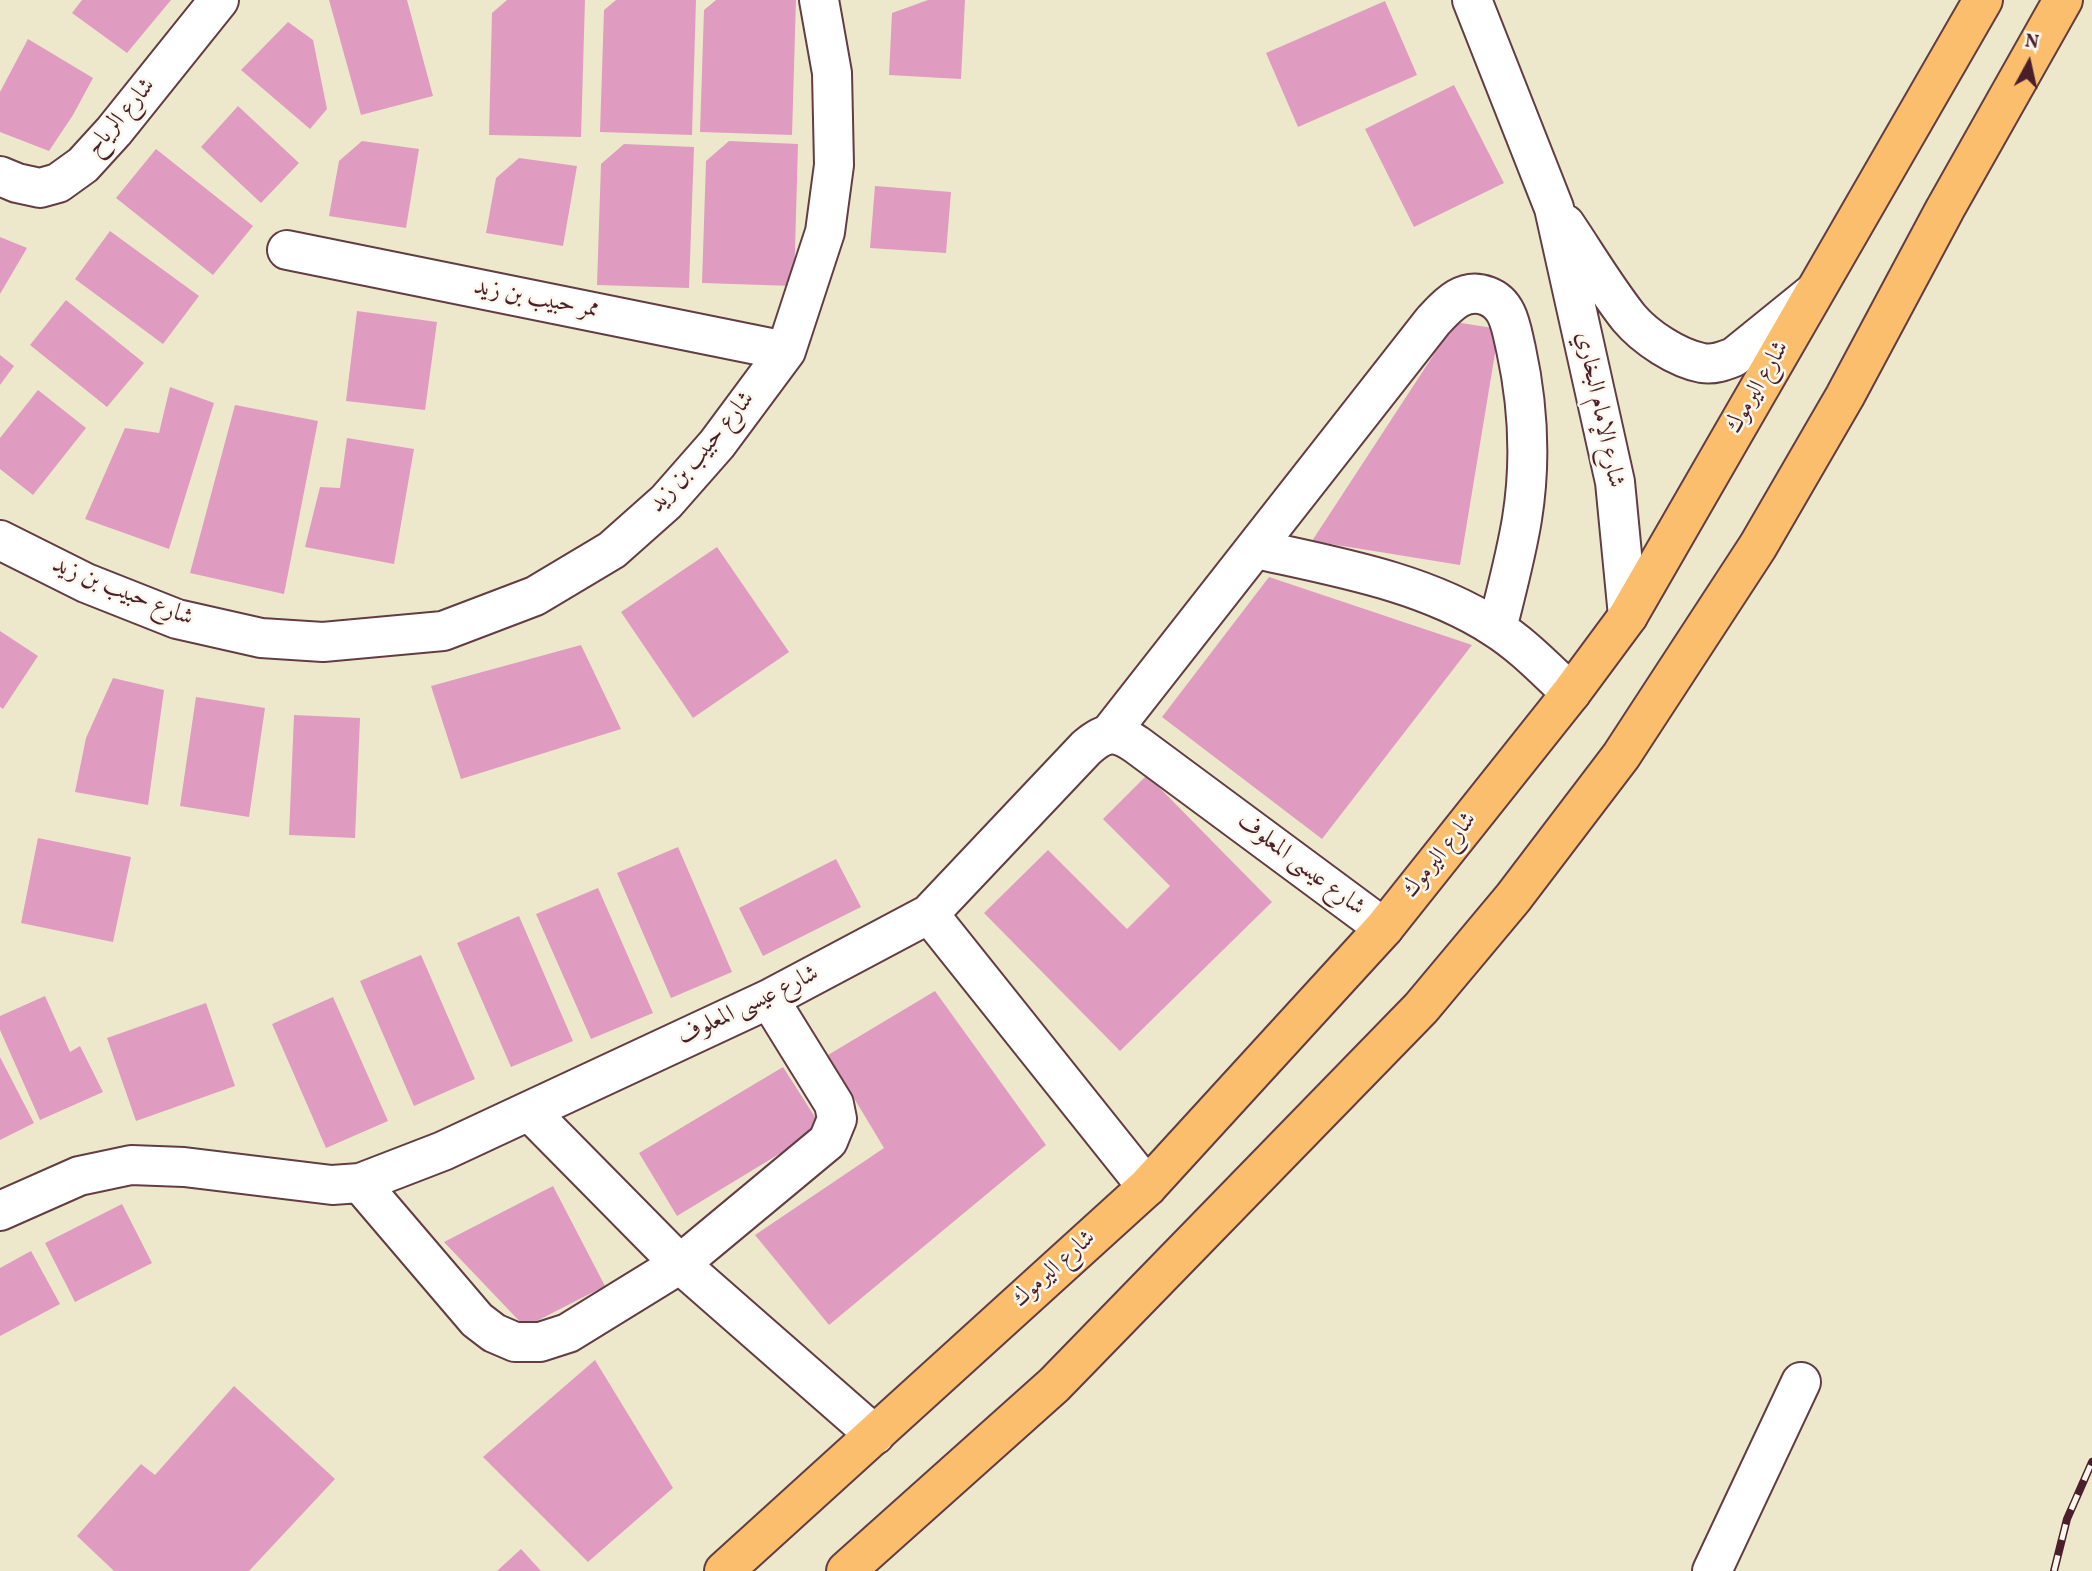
<!DOCTYPE html>
<html>
<head>
<meta charset="utf-8">
<style>
	body { margin:0 }
	#map { position:relative; width:2092px; height:1571px; overflow:hidden; background:#ede8cc; font-family:Vollkorn,serif }
	canvas { display:block }
	.north { position:absolute; left:1994px; top:28px; width:70px; height:70px; -webkit-text-stroke:5px #fbf7ec; paint-order:stroke; rotate:8deg; font-size:19px; font-weight:700; line-height:28px; text-align:center; color:#4a1f2b }
	.north::after { content:''; display:block; margin:auto; width:24px; height:32px; background:#4a1f2b; clip-path:polygon(50% 0,100% 100%,50% 72%,0 100%) }
</style>
</head>
<body>
<div id="map">
<canvas width="2092" height="1571"></canvas>
<div class="north">N</div>
</div>
<script>
const ctx = document.querySelector('canvas').getContext('2d');
ctx.lineJoin = 'round';
function fill(path, color) { ctx.fillStyle = color; ctx.fill(path, 'evenodd'); }
function strokePath(path, color, width, dash) { ctx.strokeStyle = color; ctx.lineWidth = width; ctx.lineCap = dash ? 'butt' : 'round'; ctx.setLineDash(dash || []); ctx.stroke(path); }
function label(font, color, halo, rows, align = 'center') {
  ctx.font = font + ' Vollkorn,Amiri,serif'; ctx.lineWidth = 5; ctx.setLineDash([]); ctx.textBaseline = 'middle'; ctx.strokeStyle = halo; ctx.fillStyle = color; for (const [text, x, y, turn = 0] of rows) {
    ctx.save(); ctx.translate(x, y); ctx.rotate((+turn || 0) * Math.PI / 180); ctx.textAlign = isNaN(turn) ? turn : align; if (halo) ctx.strokeText(text, 0, 0); ctx.fillText(text, 0, 0); ctx.restore();
  }
}
fill(new Path2D(`
	M82 0H171L127 53 72 13Z
	M329 0H407L433 96 361 115Z
	M507 0H585L581 137 489 135 492 13Z
	M616 0H696L692 135 600 132 604 10Z
	M716 0H796L792 135 700 132 704 10Z
	M928 0H965L961 79 889 75 892 13Z
	M1385 1 1417 75 1298 127 1266 53Z
	M288 22 313 40 327 109 310 129 241 70Z
	M28 39 93 78 73 115 49 151 0 132V92Z
	M1454 85 1504 183 1414 227 1365 129Z
	M238 106 299 163 261 203 201 147Z
	M362 141 419 149 406 228 329 216 339 161Z
	M729 141 798 144 794 286 702 283 706 161Z
	M624 144 694 147 689 288 597 285 601 164Z
	M156 149 253 226 213 275 116 198Z
	M519 158 577 166 563 246 486 233 496 178Z
	M875 186 951 192 946 253 870 248Z
	M110 231 199 296 163 344 75 279Z
	M0 237 27 248 0 294Z
	M66 300 144 363 107 407 30 345Z
	M357 311 437 322 425 410 346 401Z
	M1455 322 1499 329 1460 565 1312 541Z
	M0 355 14 366 0 385Z
	M170 387 214 403 169 549 85 519 125 428 159 433Z
	M38 390 86 428 33 495 0 469V438Z
	M235 405 318 421 284 594 190 573Z
	M347 438 414 449 394 564 305 547 320 487 340 488Z
	M717 547 789 652 693 718 621 612Z
	M1269 577 1472 645 1322 839 1162 717Z
	M0 631 38 656 3 709 0 707Z
	M581 645 621 729 461 779 431 686Z
	M113 678 164 690 148 805 75 792 86 738Z
	M196 697 265 708 249 817 180 806Z
	M294 715 360 718 355 838 289 835Z
	M1147 775 1272 902 1120 1051 984 913 1048 850 1127 929 1170 886 1103 819Z
	M38 838 131 857 113 942 21 923Z
	M678 847 732 972 671 998 617 873Z
	M836 859 861 907 763 956 739 908Z
	M598 888 653 1013 591 1039 536 914Z
	M519 916 573 1041 511 1067 457 943Z
	M421 955 475 1079 414 1106 360 981Z
	M935 991 1046 1145 829 1325 755 1235 884 1148 828 1055Z
	M45 996 70 1052 80 1046 103 1092 40 1120 0 1030V1016Z
	M333 997 388 1121 326 1148 272 1024Z
	M206 1003 235 1086 136 1121 107 1038Z
	M0 1057 34 1123 0 1140Z
	M783 1067 822 1128 677 1216 639 1153Z
	M553 1186 605 1286 525 1327 444 1242Z
	M122 1204 152 1263 75 1302 45 1243Z
	M31 1251 60 1304 0 1336V1268Z
	M595 1360 673 1488 588 1562 483 1457Z
	M234 1386 335 1479 249 1571H114L77 1536 141 1464 155 1475Z
	M521 1549 541 1571H497Z`), '#df9cc0');
const minor = new Path2D(`
	M1472 0 1554 208 1615 482 1628 616
	M0 176 17 183 40 188 58 183 83 165 114 131 219 0
	M1565 224C1586 255 1606 289 1629 318 1646 338 1677 358 1702 363 1714 365 1724 361 1734 357L1813 293
	M287 250 786 351
	M0 540 86 583 177 619 261 638 323 642 443 631 535 596 612 550 666 502 717 444 786 351 825 232 834 165 832 73 819 0
	M1256 549C1337 567 1424 582 1494 627 1523 645 1547 671 1571 693
	M1110 733 1433 321C1447 306 1463 287 1487 296 1509 304 1511 328 1516 349 1528 404 1531 463 1522 519 1516 556 1506 592 1497 629
	M929 914 1147 1187
	M530 1112 680 1264 875 1435
	M360 1183 477 1320 494 1333 515 1342H540L568 1333 680 1264 828 1141 837 1119 834 1104 769 999
	M0 1211 79 1176 131 1165 184 1167 332 1185 360 1183 443 1151 769 999 929 914 1086 748C1105 731 1116 730 1137 745L1384 928
	M1712 1571 1801 1382`);
const highway = new Path2D(`
	M724 1571 1147 1187 1384 928 1571 693 1628 616 1983 0
	M846 1571 1054 1385 1421 1008 1513 898 1621 756 1758 546 1845 396 1945 209 2063 0`);
strokePath(minor, '#623d43', 42);
strokePath(highway, '#623d43', 42);
strokePath(minor, '#fff', 38);
strokePath(highway, '#fabe6d', 38);
const rail = new Path2D(`
	M2054 1571 2067 1519 2092 1462`);
strokePath(rail, '#4a1f2b', 8);
strokePath(rail, '#fbf7ec', 5, [16]);
label('24px', '#4a1f2b', '#fbf7ec', [
	["شارع الرياح",122,118,-50],
	["ممر حبيب بن زيد",536,300,11],
	["شارع اليرموك",1759,388,-60],
	["شارع الإمام البخاري",1598,410,78],
	["شارع حبيب بن زيد",703,453,-50],
	["شارع حبيب بن زيد",122,593,22],
	["شارع اليرموك",1441,856,-51],
	["شارع عيسى المعلوف",1300,866,37],
	["شارع عيسى المعلوف",749,1007,-26],
	["شارع اليرموك",1055,1270,-42]
]);
</script>
</body>
</html>
